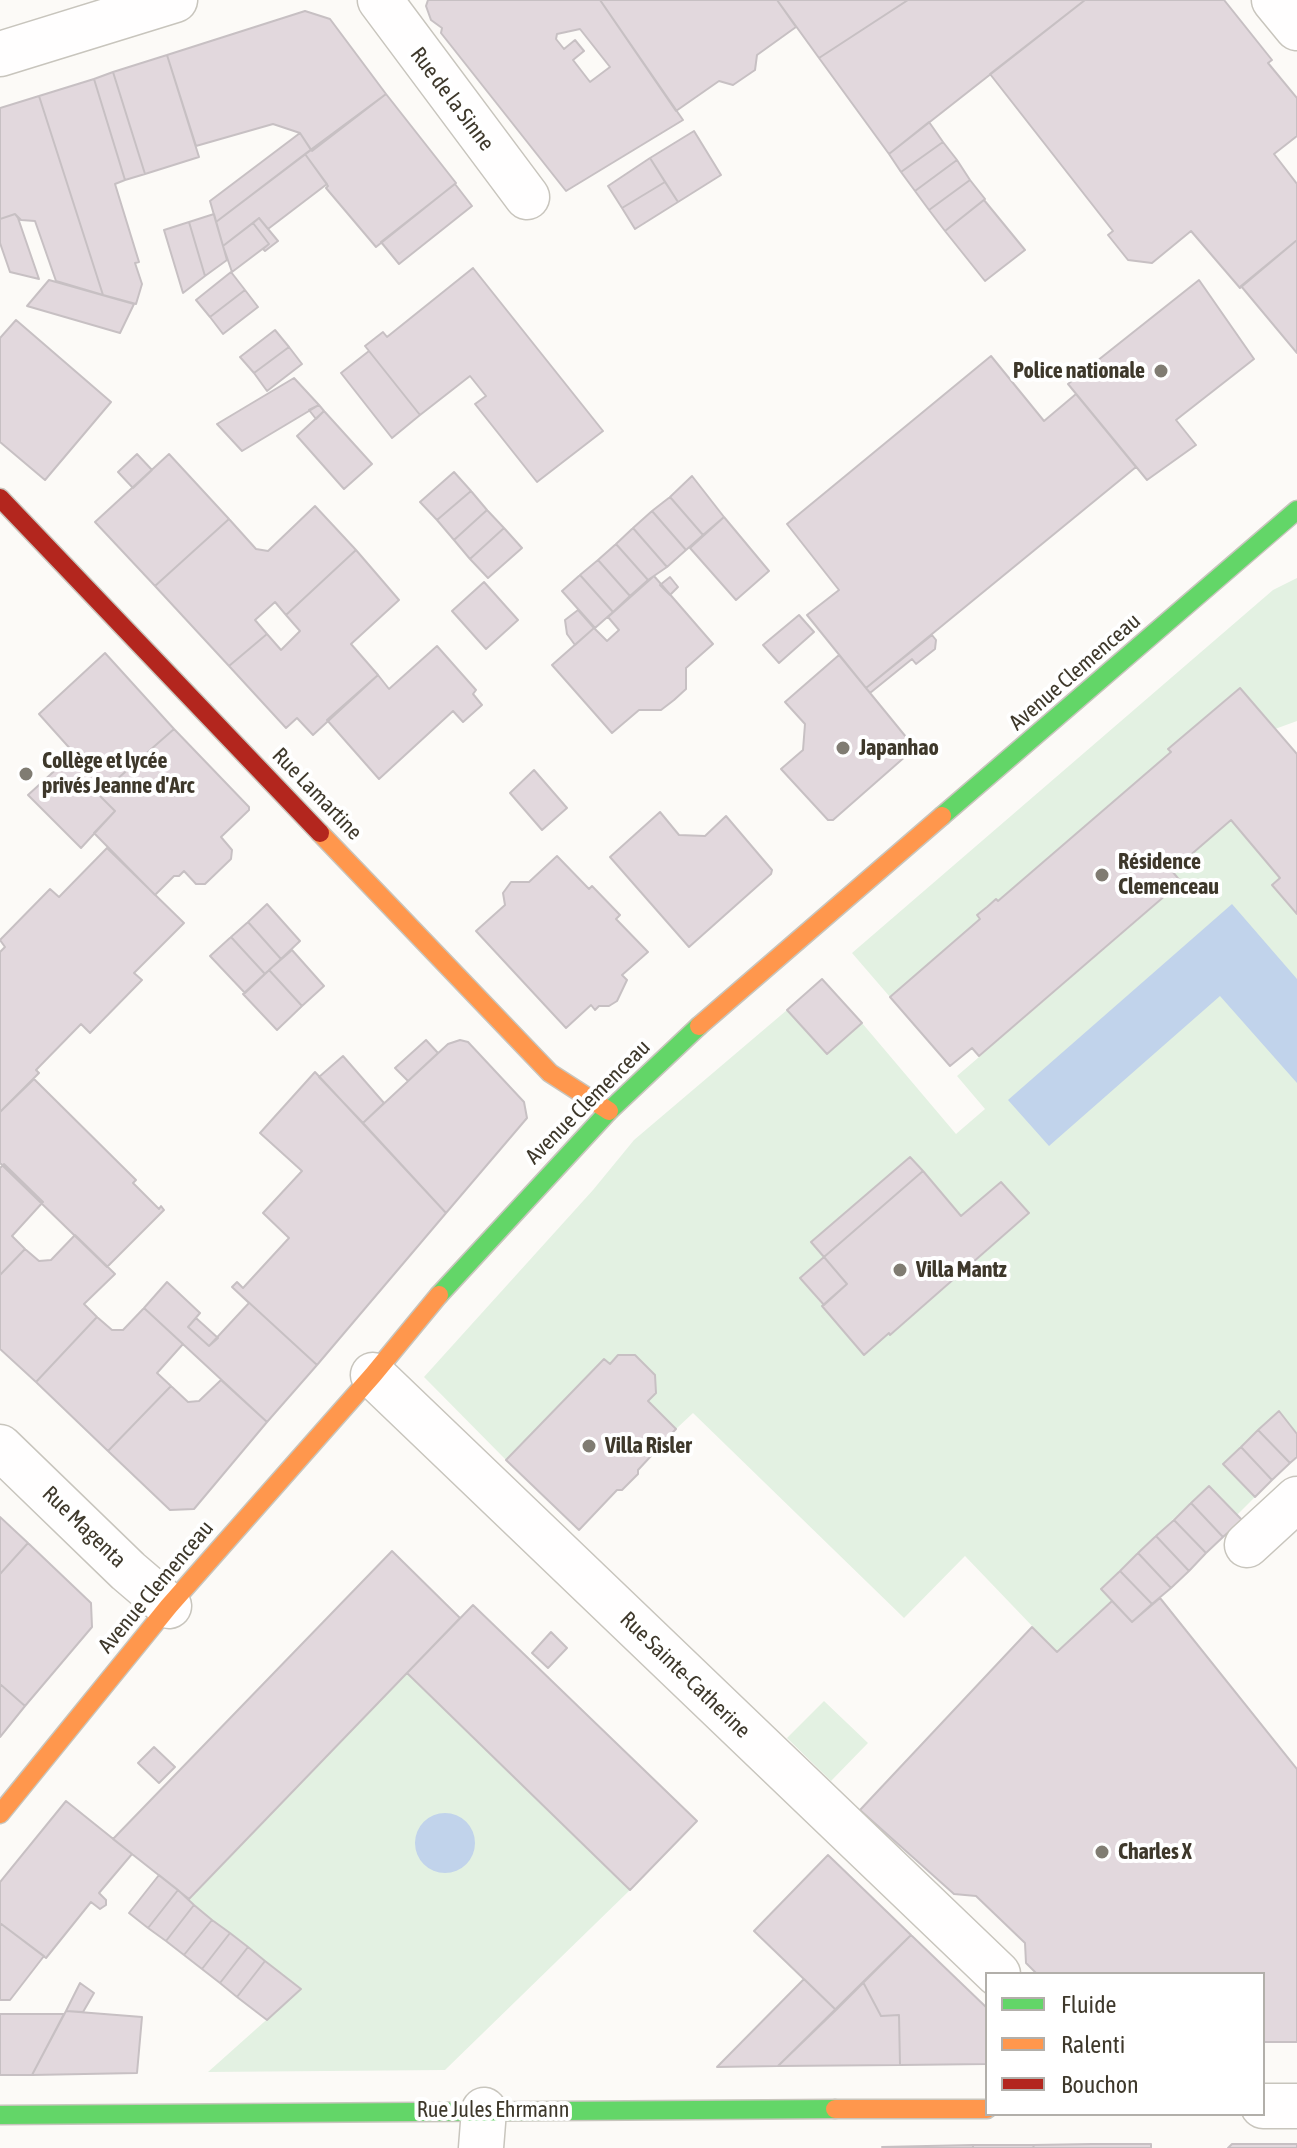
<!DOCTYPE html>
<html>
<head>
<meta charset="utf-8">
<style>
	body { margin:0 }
	#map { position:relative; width:1297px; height:2148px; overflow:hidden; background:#fcfaf7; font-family:"Asap Condensed",sans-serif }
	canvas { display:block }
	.legend { position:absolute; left:985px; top:1972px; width:280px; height:144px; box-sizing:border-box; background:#fff; border:2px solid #b2afaa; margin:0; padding:10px 14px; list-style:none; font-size:24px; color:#3e382b }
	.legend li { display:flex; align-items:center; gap:16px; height:40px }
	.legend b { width:40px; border:2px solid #b2afaa }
</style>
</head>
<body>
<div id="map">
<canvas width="1297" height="2148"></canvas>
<ul class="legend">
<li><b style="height:10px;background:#63d668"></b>Fluide</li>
<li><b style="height:10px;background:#ff974d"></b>Ralenti</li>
<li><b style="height:10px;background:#b3261e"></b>Bouchon</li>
</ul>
</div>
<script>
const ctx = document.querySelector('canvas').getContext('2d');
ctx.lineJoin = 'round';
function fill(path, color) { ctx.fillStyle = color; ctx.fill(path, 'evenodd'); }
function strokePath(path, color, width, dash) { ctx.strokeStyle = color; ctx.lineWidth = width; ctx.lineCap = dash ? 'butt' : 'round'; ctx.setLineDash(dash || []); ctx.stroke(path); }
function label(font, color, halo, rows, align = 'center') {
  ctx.font = font + ' "Asap Condensed",sans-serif'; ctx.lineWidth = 8; ctx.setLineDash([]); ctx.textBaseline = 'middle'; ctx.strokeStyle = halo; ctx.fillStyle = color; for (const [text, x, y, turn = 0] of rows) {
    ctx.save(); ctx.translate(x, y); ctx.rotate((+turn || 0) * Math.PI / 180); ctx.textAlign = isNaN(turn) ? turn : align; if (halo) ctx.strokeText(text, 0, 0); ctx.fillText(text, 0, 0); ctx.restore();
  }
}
fill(new Path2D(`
	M1297 578V721L1275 729 1239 688 1169 748 1171 752 998 901 996 899 978 915 980 919 890 997 852 953 1273 590Z
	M1231 820 1280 878 1272 885 1297 914V1434L1278 1412 1224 1464 1255 1497 1237 1515 1208 1486 1101 1588 1112 1601 1057 1652 965 1556 904 1618 693 1413 676 1429 648 1401 656 1393 655 1375 635 1355H618L610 1364 604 1359 506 1460 424 1377 593 1190 634 1140 787 1010 827 1054 862 1023 956 1134 985 1109 957 1076 1181 883 1172 871ZM910 1157 961 1216 1001 1182 1029 1214 891 1335 889 1333 864 1355 800 1278 824 1257 811 1242Z
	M407 1673 630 1890 445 2070 208 2072 301 1989 188 1901Z
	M824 1701 868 1743 831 1781 787 1738Z`), '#e3f1e2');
fill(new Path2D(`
	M1232 904 1297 979V1083L1220 996 1049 1146 1008 1100Z
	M415 1843a30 30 0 1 1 60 0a30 30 0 1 1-60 0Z`), '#c1d3eb');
const building = new Path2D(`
	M428 0H600L683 120 566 191 441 33 442 28 431 20 426 6ZM580 29 610 67 590 82 573 60 584 51 575 40 564 49 556 39 557 34Z
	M600 0H777L796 27 757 55 755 70 733 85 719 81 676 111Z
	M777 0H908L819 58Z
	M908 0H1085L889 154 819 58Z
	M1085 0H1224L1272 60 1268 63 1297 98V136L1274 154 1297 184V240L1240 288 1191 231 1152 263 1128 260 1108 235 1113 231 990 74Z
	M305 11 330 19 386 94 312 151 300 133 273 124 196 146 167 55Z
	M167 55 199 157 145 174 113 72Z
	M113 72 145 174 125 180 94 79Z
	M94 79 125 180 115 184 139 262 135 263 142 284 136 304 103 295 39 96Z
	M386 94 456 183 376 247 326 188 328 186 305 154Z
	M39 96 103 295 56 281 35 221 21 220 15 214 0 219V108Z
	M929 122 943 142 901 172 889 154Z
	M694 131 721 175 678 202 650 158Z
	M300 133 311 150 216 222 210 201Z
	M943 142 957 160 915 191 901 172Z
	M305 154 327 184 268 229 259 218 223 246 216 222Z
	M650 158 665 182 622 208 608 186Z
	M957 160 970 180 929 210 915 191Z
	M970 180 985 199 945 231 929 210Z
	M665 182 678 202 635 229 622 208Z
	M455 184 472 206 399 264 381 242Z
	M984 200 1025 250 985 281 945 231Z
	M15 214 18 218 39 279 10 272 0 243V219Z
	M214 214 227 260 205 276 189 222Z
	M259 218 278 241 265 251 263 249 269 244 253 223Z
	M189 222 205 276 183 293 164 230Z
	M253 223 269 244 232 272 223 246Z
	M1297 240V353L1241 286Z
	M473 268 603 431 537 482 475 404 486 396 470 376 420 415 365 346 383 332 387 337Z
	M231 272 245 290 210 317 196 300Z
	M49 280 134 304 120 333 27 306Z
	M1199 280 1254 359 1176 420 1196 445 1147 480 1068 384Z
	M245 290 258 307 223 334 210 317Z
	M16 320 111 402 45 480 0 442V338Z
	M275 330 289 347 254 373 240 357Z
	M289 347 302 364 267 391 254 373Z
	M369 351 420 415 392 438 341 373Z
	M991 356 1044 421 1076 394 1136 467 866 688 807 615 839 590 787 524Z
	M294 378 319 405 242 451 217 424Z
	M319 405 324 411 316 419 309 410Z
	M324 411 372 464 344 489 297 436Z
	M137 454 152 470 133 488 118 472Z
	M169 454 229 519 155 586 95 522Z
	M454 472 471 491 437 520 420 502Z
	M692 476 724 517 703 535 670 497Z
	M471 491 487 510 454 540 437 520Z
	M670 497 703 535 686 550 652 511Z
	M315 506 356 550 286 615 275 602 255 620 267 634 229 666 155 586 229 519 256 549 268 551Z
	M487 510 504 528 470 559 454 540Z
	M652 511 686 550 667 567 633 528Z
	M724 517 769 571 736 600 690 548Z
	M504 528 522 548 488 578 470 559Z
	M633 528 667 567 648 580 616 544Z
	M616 544 648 580 630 596 598 560Z
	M356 550 399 600 351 644 378 675 313 735 297 718 286 728 229 666 267 634 281 650 300 631 286 615Z
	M598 560 630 596 613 612 580 575Z
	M580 575 613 612 595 628 562 591Z
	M654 576 713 644 686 668V689L674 700 661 710H639L612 733 552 665 594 628 607 641 619 630 608 617Z
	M670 577 678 587 670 595 660 585Z
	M484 582 518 620 486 649 452 611Z
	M578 610 594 628 575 645 567 634 565 620Z
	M799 615 814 632 779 663 763 645Z
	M932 635 936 640 935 649 916 664 912 659 870 693 866 688Z
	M437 646 476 690 473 694 482 705 463 722 453 711 379 779 327 720 378 675 389 689Z
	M105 653 174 729 99 795 115 811 81 848 28 795 74 753 39 714Z
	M839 655 915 748 833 820H828L781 769 803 750 805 724 785 702Z
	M1240 688 1297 754V914L1272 885 1280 878 1231 820 1172 871 1181 882 979 1056 972 1048 950 1066 890 997 980 919 977 915 987 907 996 899 998 901 1171 752 1168 749Z
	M174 729 249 807V810L221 837 232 850 231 859 205 884H196L184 871 179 876H174L155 895 94 833 115 811 99 795Z
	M534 770 567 808 542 830 510 793Z
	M660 812 679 835 705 836 726 816 772 870 771 874 689 947 610 857Z
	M107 848 184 923 134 973 142 980 90 1033 81 1024 36 1070 39 1073 0 1112V952L5 947 0 940 50 889 59 897Z
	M557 856 589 889 592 886 620 915 616 919 648 952 622 975 627 980 617 1001 609 1006H599L595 1010 591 1005 566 1028 476 931 505 905 503 893 511 882H529Z
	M267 904 300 941 281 959 248 922Z
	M248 922 281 959 265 974 231 937Z
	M231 937 265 974 245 993 210 956Z
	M292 950 324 986 302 1006 269 970Z
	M269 970 302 1006 277 1030 243 994Z
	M822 979 862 1023 827 1054 787 1010Z
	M426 1040 438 1053 408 1081 395 1068Z
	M460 1040 468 1042 524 1102 527 1118 446 1213 363 1123 448 1044Z
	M343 1056 384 1103 363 1123 319 1077Z
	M315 1072 446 1213 317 1365 232 1287 237 1282 243 1288 289 1238 263 1213 302 1171 260 1133Z
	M34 1079 136 1180 133 1183 159 1209 161 1206 164 1210 107 1267 0 1163V1112Z
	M910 1157 923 1171 824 1257 811 1242Z
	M4 1164 43 1202 12 1236 25 1249 0 1275V1168Z
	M923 1171 961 1216 1001 1182 1029 1213 890 1335 889 1333 864 1355 822 1306 847 1284 824 1257Z
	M75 1235 115 1274 84 1304 97 1317 36 1382 0 1349V1275L25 1249 39 1261 51 1260Z
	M824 1257 847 1284 824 1305 800 1278Z
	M167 1282 200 1313 188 1327 209 1346 249 1303 232 1287 317 1365 267 1422 144 1308Z
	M144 1308 183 1344 157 1373 171 1386 108 1451 36 1382 97 1317 112 1330H123Z
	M196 1318 218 1338 209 1346 188 1327Z
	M618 1355H635L655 1375 656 1393 648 1401 676 1429 638 1470V1474L622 1490H617L579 1530 506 1460 604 1359 610 1364Z
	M221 1380 267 1422 194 1509 170 1510 108 1451 171 1386 188 1402 199 1401Z
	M1279 1411 1297 1434V1457L1290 1463 1258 1430Z
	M1258 1430 1290 1463 1272 1480 1241 1447Z
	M1241 1447 1272 1480 1255 1497 1223 1464Z
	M1209 1486 1242 1520 1223 1537 1191 1503Z
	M1191 1503 1223 1537 1206 1553 1174 1520Z
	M0 1517 28 1543 0 1574Z
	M1174 1520 1206 1553 1189 1571 1156 1536Z
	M1156 1536 1189 1571 1171 1588 1138 1553Z
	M28 1543 91 1603 92 1627 25 1706 0 1684V1574Z
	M392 1551 460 1618 189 1899 113 1839Z
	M1138 1553 1171 1588 1152 1604 1120 1571Z
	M1120 1571 1152 1604 1132 1622 1101 1589Z
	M1160 1598 1297 1769V2042H1263V1974H1037L1026 1963 1025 1943 976 1896 954 1894 860 1810 1032 1627 1057 1652 1112 1601 1132 1622Z
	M473 1605 697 1821 630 1890 407 1673Z
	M551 1632 567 1648 548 1668 532 1653Z
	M0 1684 25 1706 0 1737Z
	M154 1747 175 1767 159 1783 138 1763Z
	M66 1801 132 1854 99 1893 106 1900V1905L100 1909 91 1902 46 1958 0 1923V1882Z
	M828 1855 911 1935 836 2010 754 1931Z
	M159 1875 178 1890 148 1928 129 1913Z
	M178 1890 194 1905 166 1941 148 1928Z
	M194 1905 212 1920 184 1955 166 1941Z
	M212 1920 230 1933 202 1969 184 1955Z
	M0 1923 44 1956 10 2000H0Z
	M230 1933 248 1947 220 1983 202 1969Z
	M911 1935 987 2008V2064L900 2065 899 2015 881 2016 863 1982Z
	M248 1947 265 1961 237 1997 220 1983Z
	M265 1961 301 1989 267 2020 237 1997Z
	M804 1979 836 2010 778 2066 717 2067Z
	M863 1982 881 2016 899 2015 900 2065 778 2066Z
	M80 1983 94 1993 83 2012 66 2011Z
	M66 2011 142 2017 137 2073 32 2075Z
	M0 2014H64L32 2075H0Z
	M1092 2144H1151V2148H1034L1033 2145Z
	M1232 2144H1297V2148H1228Z
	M973 2145V2148L882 2147 927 2146Z
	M973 2145H1033L1034 2148H973Z`);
fill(building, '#e2d8dd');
strokePath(building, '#c7c0c3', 2);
const street = new Path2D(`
	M380 0 527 197
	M1274 0 1297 28
	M0 54 175 0
	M373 1375 998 1974
	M0 1447 128 1571 169 1606
	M1247 1545 1297 1499
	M1263 2106H1297
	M481 2148 484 2110`);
const fast = new Path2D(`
	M942 816 1297 510
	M439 1295 609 1111 699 1026
	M0 2115 835 2109`);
const slow = new Path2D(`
	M320 833 550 1073 609 1111
	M699 1026 942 816
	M0 1814 169 1606 373 1375 439 1295
	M835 2109H987`);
const jam = new Path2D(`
	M0 498 320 833`);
strokePath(street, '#c8c5bd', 47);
strokePath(fast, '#c8c5bd', 21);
strokePath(slow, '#c8c5bd', 21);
strokePath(jam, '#c8c5bd', 21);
strokePath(street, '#fffefe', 44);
strokePath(fast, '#63d668', 18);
strokePath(slow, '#ff974d', 18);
strokePath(jam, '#b3261e', 18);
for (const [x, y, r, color] of [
	[1161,371,8,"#807c72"],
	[843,748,8,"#807c72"],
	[26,774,8,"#807c72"],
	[1102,875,8,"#807c72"],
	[900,1270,8,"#807c72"],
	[589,1446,8,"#807c72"],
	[1102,1852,8,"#807c72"]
]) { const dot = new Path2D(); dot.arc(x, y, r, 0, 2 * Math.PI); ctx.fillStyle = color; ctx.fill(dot); strokePath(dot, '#fff', 3); }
label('22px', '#3e382b', '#fff', [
	["Rue de la Sinne",452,99,53],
	["Avenue Clemenceau",1075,672,-41],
	["Rue Lamartine",317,794,46],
	["Avenue Clemenceau",588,1102,-45],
	["Rue Magenta",84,1527,44],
	["Avenue Clemenceau",156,1587,-50],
	["Rue Sainte-Catherine",685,1675,44],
	["Rue Jules Ehrmann",493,2110]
]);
label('bold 22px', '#3e382b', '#fff', [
	["Police nationale",1145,371,"right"],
	["Japanhao",859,748],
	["Collège et lycée",42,761],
	["privés Jeanne d'Arc",42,786],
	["Résidence",1118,862],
	["Clemenceau",1118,887],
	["Villa Mantz",916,1270],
	["Villa Risler",605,1446],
	["Charles X",1118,1852]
], 'left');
</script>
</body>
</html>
